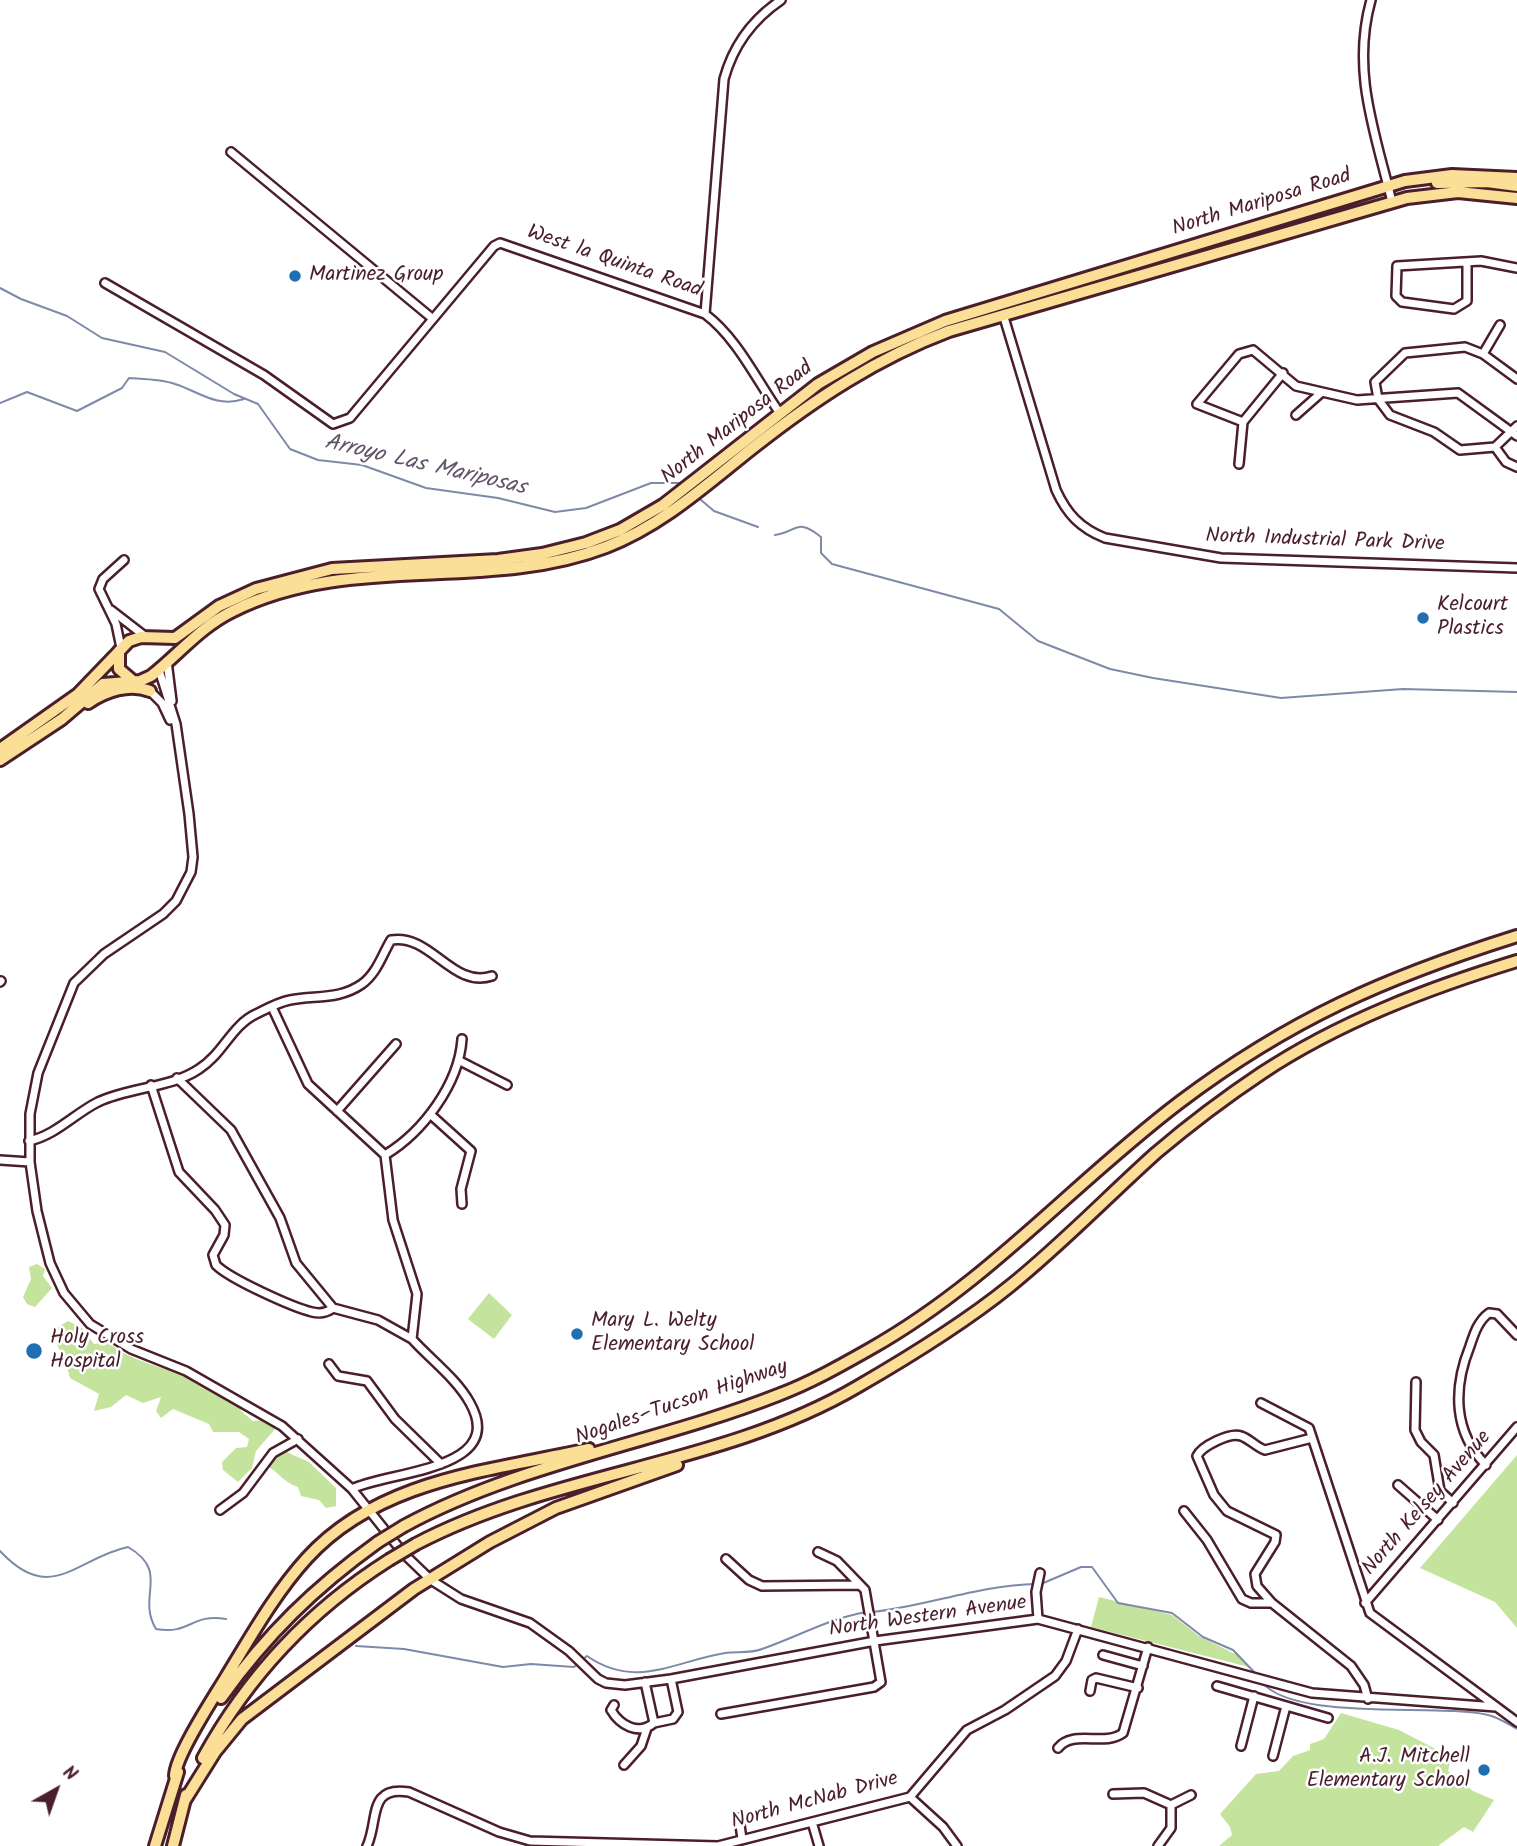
<!DOCTYPE html>
<html>
<head>
<meta charset="utf-8">
<style>
	body { margin:0 }
	#map { position:relative; width:1517px; height:1846px; overflow:hidden; background:#fff; font-family:Kalam,sans-serif }
	canvas { display:block }
	.north { position:absolute; left:21px; top:1755px; width:70px; height:70px; -webkit-text-stroke:5px #fff; paint-order:stroke; rotate:40deg; font-size:19px; font-weight:700; line-height:28px; text-align:center; color:#4a1f2b }
	.north::after { content:''; display:block; margin:auto; width:24px; height:32px; background:#4a1f2b; clip-path:polygon(50% 0,100% 100%,50% 72%,0 100%) }
</style>
</head>
<body>
<div id="map">
<canvas width="1517" height="1846"></canvas>
<div class="north">N</div>
</div>
<script>
const ctx = document.querySelector('canvas').getContext('2d');
ctx.lineJoin = 'round';
function fill(path, color) { ctx.fillStyle = color; ctx.fill(path, 'evenodd'); }
function strokePath(path, color, width, dash) { ctx.strokeStyle = color; ctx.lineWidth = width; ctx.lineCap = dash ? 'butt' : 'round'; ctx.setLineDash(dash || []); ctx.stroke(path); }
function label(font, color, halo, rows, align = 'center') {
  ctx.font = font + ' Kalam,sans-serif'; ctx.lineWidth = 5; ctx.setLineDash([]); ctx.textBaseline = 'middle'; ctx.strokeStyle = halo; ctx.fillStyle = color; for (const [text, x, y, turn = 0] of rows) {
    ctx.save(); ctx.translate(x, y); ctx.rotate((+turn || 0) * Math.PI / 180); ctx.textAlign = isNaN(turn) ? turn : align; if (halo) ctx.strokeText(text, 0, 0); ctx.fillText(text, 0, 0); ctx.restore();
  }
}
fill(new Path2D(`
	M37 1264 45 1269 43 1276 52 1288 35 1307 27 1304 23 1297 31 1279 29 1267Z
	M489 1293 512 1315 494 1339 468 1319Z
	M68 1321 82 1328 94 1344 108 1342C130 1362 161 1365 189 1378 207 1386 219 1395 239 1402L241 1411 253 1421 264 1420 275 1429 256 1451 252 1468 238 1482 223 1470 222 1462 236 1448 247 1447 249 1439 239 1432H213L209 1424 173 1409 161 1418 156 1411 161 1397 143 1403 126 1395 111 1407 94 1411 99 1394 70 1378C66 1361 57 1347 52 1331Z
	M280 1449 309 1462 336 1488V1506L326 1508 319 1500 301 1496 298 1487C284 1483 280 1473 267 1466Z
	M1517 1455V1628L1495 1602 1420 1568Z
	M1099 1597 1172 1615 1199 1636 1237 1655 1249 1667 1091 1627Z
	M1341 1713 1399 1730 1451 1757 1448 1771 1473 1791 1494 1800 1473 1832 1464 1827 1438 1846H1219L1232 1835 1230 1827 1220 1814 1256 1774 1279 1771 1293 1756 1310 1750V1744L1324 1739Z`), '#c4e49d');
strokePath(new Path2D(`
	M0 288 21 299 67 316 102 338 165 352 234 394 258 404 290 449 318 460 362 465 426 488 498 498 555 512 586 508 651 483H680
	M0 403 27 392 77 411 122 388 129 378C144 379 161 379 175 384 200 392 216 408 244 399
	M701 500 714 511 758 527
	M775 535C797 532 797 517 821 537V553L832 564 999 609 1038 641 1110 669 1153 678 1281 698 1403 689 1517 692
	M0 1551C51 1606 76 1558 128 1547 171 1572 136 1596 156 1629 191 1635 191 1613 226 1619
	M1041 1584 1081 1567H1092L1118 1603 1172 1613 1203 1637 1233 1650 1257 1675
	M873 1612C928 1606 979 1585 1036 1584
	M356 1646 404 1649 503 1667 531 1664 574 1667 579 1663
	M583 1659 587 1656C636 1690 675 1661 725 1653 737 1651 749 1654 762 1649 797 1637 830 1618 867 1612
	M1262 1682C1293 1722 1438 1703 1488 1715 1498 1717 1508 1724 1517 1729`), '#7f89a9', 2);
const minor = new Path2D(`
	M1371 0C1351 71 1375 132 1392 202
	M231 152 433 319
	M1467 262V301L1454 309 1402 302 1396 296 1397 266 1481 261 1517 268
	M105 283 264 375 333 424 350 418 494 246 500 243 705 314C737 338 756 379 779 412
	M705 314 724 79C733 46 753 19 781 0
	M1003 314 1056 490C1067 514 1080 528 1105 538L1221 558 1517 568
	M1483 354 1500 325
	M1517 379 1483 354 1465 347 1405 353 1375 382 1378 399 1390 415 1434 432 1460 450 1495 447 1517 426
	M1296 415 1322 392 1357 400 1458 393 1517 436
	M1243 422 1283 373
	M1495 447 1506 462 1517 467
	M1239 464 1243 422 1197 404 1239 354 1253 350 1296 386 1322 392
	M111 610 146 637
	M121 648 116 624 99 589 103 579 124 560
	M167 661 172 701
	M159 670 176 724 189 814 193 857 191 872 176 901 163 914 104 954 74 983 38 1073 30 1114V1162L37 1211 50 1263 64 1293 90 1324 131 1349 186 1371 282 1426 352 1489 404 1554 431 1580 461 1599 530 1623 569 1651 598 1679 606 1683 625 1685 671 1679 875 1641 1038 1619 1312 1693 1496 1707
	M149 690 162 703 170 720
	M0 982 1 981
	M272 1007 308 1084 385 1155 393 1220 417 1294 412 1339C430 1359 457 1379 470 1403 508 1471 388 1471 352 1489
	M460 1061 507 1085
	M177 1078 231 1130 280 1218 296 1263 333 1308 378 1320 412 1339
	M151 1085 179 1172 215 1210 225 1225 224 1235 213 1255 216 1265C230 1279 292 1307 312 1312 320 1314 328 1312 333 1308
	M337 1111 396 1044
	M430 1114 471 1151 461 1189 462 1204
	M29 1141C56 1135 74 1114 98 1102 130 1087 171 1088 199 1069 222 1055 232 1025 256 1014 266 1009 279 1002 290 1000 316 995 339 1000 362 984 377 973 382 955 391 940 431 933 452 989 492 976
	M385 1155C423 1132 459 1084 462 1039
	M0 1160 30 1162
	M329 1364 338 1376 367 1381 395 1419 441 1464
	M1416 1382 1415 1430 1421 1442 1434 1455 1440 1491 1453 1503
	M1261 1403 1309 1428 1370 1613 1517 1722
	M1486 1465C1453 1432 1453 1388 1470 1346 1474 1334 1478 1321 1489 1313L1497 1314 1517 1335
	M1398 1485 1438 1520
	M220 1510 243 1493 273 1453 298 1439
	M1184 1511 1207 1540 1242 1599 1251 1603H1272L1351 1666 1364 1685 1368 1699
	M726 1559 749 1580 762 1586 860 1585
	M1272 1603 1257 1586 1255 1574 1275 1542 1276 1535 1227 1511 1214 1495 1197 1456C1202 1446 1230 1432 1241 1436 1250 1439 1256 1447 1265 1450L1312 1438
	M1365 1603 1517 1427
	M1038 1619 1036 1592 1040 1573
	M1103 1655 1143 1666
	M645 1682 654 1723 673 1719 678 1712 671 1679
	M1217 1686 1328 1718
	M1090 1691 1092 1680 1096 1678 1138 1688
	M614 1705 611 1710C620 1725 638 1736 654 1723
	M721 1714 874 1687 881 1682 865 1590 837 1561 818 1552
	M1241 1746 1254 1696
	M1058 1748C1073 1729 1104 1747 1123 1733L1148 1647
	M1273 1756 1286 1706
	M624 1765 641 1746 647 1728
	M1113 1794 1144 1793 1171 1805V1828L1158 1846
	M910 1797 943 1827 957 1846
	M1171 1805 1191 1795
	M739 1818 742 1839
	M812 1822 819 1846
	M367 1846C379 1821 367 1785 409 1792L499 1832 530 1841 718 1846 910 1797 967 1730 1005 1710 1055 1676 1066 1661 1078 1629`);
const highway = new Path2D(`
	M1437 183 1487 182 1517 186
	M119 651V669L132 680
	M88 703C106 691 129 683 150 691
	M0 749 78 694 129 641 141 637 175 638 219 606 256 589 332 569 498 560 542 554 586 543 620 530 663 505 818 384 873 352 945 321 1405 181 1452 175 1517 178
	M0 760 62 719 103 684 140 681 151 676C179 654 200 627 233 611 350 552 486 593 606 547 663 525 707 484 754 447 815 399 877 358 949 331L1407 198 1458 192 1517 198
	M404 1526C520 1463 656 1443 778 1395 810 1383 840 1366 870 1349 989 1282 1073 1183 1180 1102 1290 1019 1387 977 1517 936
	M416 1544C555 1471 720 1467 857 1387 909 1357 963 1324 1010 1286 1061 1245 1107 1197 1156 1153 1189 1125 1226 1097 1262 1073 1339 1022 1429 988 1517 961
	M221 1698C267 1634 314 1588 378 1542
	M203 1758C248 1676 310 1610 389 1560
	M175 1776C175 1756 214 1697 226 1677 250 1638 275 1593 307 1558 379 1479 490 1471 589 1449
	M185 1800 215 1752 242 1719 414 1589 490 1542 556 1508 677 1465
	M155 1846 178 1772
	M173 1846 186 1795`);
strokePath(minor, '#4a1f2b', 12);
strokePath(highway, '#4a1f2b', 16);
strokePath(minor, '#fff', 7);
strokePath(highway, '#fbdf96', 10);
const highwayBridge = new Path2D(`
	M378 1542 404 1526
	M389 1560 416 1544`);
strokePath(highwayBridge, '#4a1f2b', 16, []);
strokePath(highwayBridge, '#fbdf96', 10);
for (const [x, y, r, color] of [
	[295,276,7,"#1f6fb2"],
	[1423,618,7,"#1f6fb2"],
	[577,1334,7,"#1f6fb2"],
	[34,1351,9,"#1f6fb2"],
	[1484,1770,7,"#1f6fb2"]
]) { const dot = new Path2D(); dot.arc(x, y, r, 0, 2 * Math.PI); ctx.fillStyle = color; ctx.fill(dot); strokePath(dot, '#fff', 2.5); }
label('21px', '#4a1f2b', '#fff', [
	["North Mariposa Road",1262,204,-17],
	["West la Quinta Road",614,263,19],
	["North Mariposa Road",738,424,-38],
	["North Industrial Park Drive",1325,542,2],
	["Nogales–Tucson Highway",682,1404,-19],
	["North Kelsey Avenue",1428,1504,-49],
	["North Western Avenue",928,1618,-8],
	["North McNab Drive",815,1802,-15]
]);
label('21px', '#4a1f2b', '#fff', [
	["Martinez Group",309,276],
	["Kelcourt",1437,606],
	["Plastics",1437,630],
	["Mary L. Welty",591,1322],
	["Elementary School",591,1346],
	["Holy Cross",50,1339],
	["Hospital",50,1363],
	["A.J. Mitchell",1470,1758,"right"],
	["Elementary School",1470,1782,"right"]
], 'left');
label('italic 23px', '#64546a', '#fff', [
	["Arroyo Las Mariposas",425,467,13]
]);
</script>
</body>
</html>
